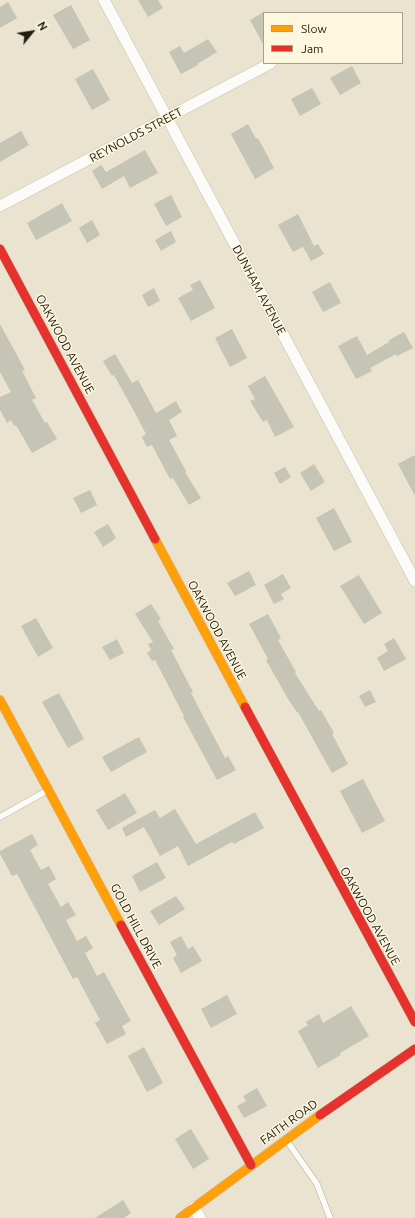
<!DOCTYPE html>
<html>
<head>
<meta charset="utf-8">
<style>
	body { margin:0 }
	#map { position:relative; width:415px; height:1218px; overflow:hidden; background:#e9e3cf; font-family:Ubuntu,sans-serif }
	canvas { display:block }
	.legend { position:absolute; left:263px; top:12px; width:140px; height:52px; box-sizing:border-box; background:#fdf7e0; border:1px solid #a59f8c; margin:0; padding:5px 7px; list-style:none; font-size:12px; color:#201c0e }
	.legend li { display:flex; align-items:center; gap:8px; height:20px }
	.legend b { width:20px; border:1px solid #a59f8c }
	.north { position:absolute; left:12px; top:12px; width:40px; height:40px; -webkit-text-stroke:3px #fdf7e0; paint-order:stroke; rotate:60deg; font-size:11px; font-weight:700; line-height:16px; text-align:center; color:#201c0e }
	.north::after { content:''; display:block; margin:auto; width:14px; height:18px; background:#201c0e; clip-path:polygon(50% 0,100% 100%,50% 72%,0 100%) }
</style>
</head>
<body>
<div id="map">
<canvas width="415" height="1218"></canvas>
<ul class="legend">
<li><b style="height:5px;background:#ff9f0a"></b>Slow</li>
<li><b style="height:5px;background:#e5322d"></b>Jam</li>
</ul>
<div class="north">N</div>
</div>
<script>
const ctx = document.querySelector('canvas').getContext('2d');
ctx.lineJoin = 'round';
function fill(path, color) { ctx.fillStyle = color; ctx.fill(path, 'evenodd'); }
function strokePath(path, color, width, dash) { ctx.strokeStyle = color; ctx.lineWidth = width; ctx.lineCap = dash ? 'butt' : 'round'; ctx.setLineDash(dash || []); ctx.stroke(path); }
function label(font, color, halo, rows, align = 'center') {
  ctx.font = font + ' Ubuntu,sans-serif'; ctx.lineWidth = 3; ctx.setLineDash([]); ctx.textBaseline = 'middle'; ctx.strokeStyle = halo; ctx.fillStyle = color; for (const [text, x, y, turn = 0] of rows) {
    ctx.save(); ctx.translate(x, y); ctx.rotate((+turn || 0) * Math.PI / 180); ctx.textAlign = isNaN(turn) ? turn : align; if (halo) ctx.strokeText(text, 0, 0); ctx.fillText(text, 0, 0); ctx.restore();
  }
}
fill(new Path2D(`
	M138 0H158L163 8 148 17Z
	M8 2 17 18 0 28V7Z
	M71 5 90 40 73 49 53 15Z
	M264 12V46L250 20Z
	M208 39 217 52 197 64 198 65 181 74 169 52 180 46 184 53Z
	M352 66 361 83 340 95 330 78Z
	M93 69 110 100 92 110 75 79Z
	M312 88 321 104 300 116 291 99Z
	M248 124 256 139 258 138 274 168 255 179 231 134Z
	M21 131 29 145 0 162V143Z
	M145 150 158 173 130 188 124 176 102 189 92 171 101 165 106 172Z
	M171 195 182 217 166 226 154 204Z
	M62 203 72 221 36 240 27 223Z
	M298 214 314 246 318 244 324 254 311 261 303 247 293 252 278 225Z
	M92 220 100 235 87 243 79 228Z
	M171 231 176 242 161 251 155 240Z
	M200 280 215 308 191 321 178 298 193 290 190 285Z
	M330 282 341 303 323 312 312 292Z
	M154 288 160 301 148 307 142 295Z
	M0 324 25 370 22 371 36 398 32 400 45 423 47 422 57 439 32 453 16 425 14 426 11 420 7 423 0 410V397L11 392 0 372Z
	M232 329 247 358 230 367 215 338Z
	M404 332 413 348 397 356 396 354 370 368 372 371 356 379 338 346 357 336 367 355 389 342V340Z
	M115 354 132 383 138 380 156 413 176 401 182 412 169 420 177 436 169 440 186 471 185 472 201 498 189 505 173 478 170 479 152 445 147 447 142 437 146 434 136 415 114 375 112 376 103 361Z
	M265 376 294 427 275 437 267 420 263 422 250 401 255 399 248 386Z
	M415 455V496L398 464Z
	M314 464 325 482 311 491 300 473Z
	M285 467 291 477 280 484 274 473Z
	M90 490 97 505 81 513 73 498Z
	M334 508 352 542 334 551 316 518Z
	M108 524 116 538 103 547 94 532Z
	M249 571 256 585 235 596 227 583Z
	M283 574 291 588 281 594 284 599 274 604 264 585Z
	M359 575 382 613 364 624 340 586Z
	M151 604 161 619 158 621 174 649 171 650 193 692 191 693 225 758 228 756 236 770 217 780 183 717 184 716 155 660 152 661 147 653 151 650 148 644 153 642 135 614Z
	M268 614 281 638 278 640 296 672 295 673 319 711 321 710 334 733 332 734 348 764 332 773 298 712H297L288 699 266 660 268 659 249 624Z
	M36 618 53 648 38 657 21 626Z
	M394 638 406 659 384 671 377 658 388 651 384 644Z
	M117 639 124 653 110 660 102 647Z
	M370 690 376 702 365 707 359 696Z
	M59 693 84 739 68 748 42 702Z
	M139 737 147 752 111 772 102 757Z
	M363 779 385 821 362 833 340 791Z
	M125 793 137 813 108 830 96 810Z
	M175 809 196 844 255 812 264 828 234 844 232 842 188 866 178 846 160 856 144 827 126 837 122 828 155 810 160 818Z
	M32 834 38 845 30 850 41 870 49 866 56 879 48 884 61 907 68 902 76 915 66 920 77 941 86 936 93 948 85 953 97 976 104 972 131 1021 122 1026 126 1034 107 1044 95 1023 100 1020 77 977 73 979 17 874 12 876 0 854V851Z
	M157 862 166 878 140 892 132 876Z
	M176 896 185 909 159 925 150 911Z
	M181 936 188 949 193 946 202 961 181 973 173 958 177 955 170 942Z
	M227 995 237 1014 211 1028 201 1009Z
	M351 1006 369 1036 340 1053 341 1055 318 1068 298 1031 308 1025 306 1022 319 1014 323 1023Z
	M144 1047 163 1083 147 1092 128 1056Z
	M257 1088 267 1106 244 1118 237 1106 246 1101 243 1096Z
	M191 1129 209 1159 193 1169 175 1139Z
	M123 1200 131 1213 124 1218H95Z`), '#c6c4b5');
const lane = new Path2D(`
	M0 817 48 790
	M287 1141 317 1184 330 1218`);
const street = new Path2D(`
	M104 0 415 581
	M0 206 271 63
	M194 1207 200 1218`);
const slow = new Path2D(`
	M155 539 245 707
	M0 700 121 925
	M180 1218 320 1115`);
const jam = new Path2D(`
	M0 249 155 539
	M245 707 415 1022
	M121 925 251 1165
	M320 1115 415 1049`);
strokePath(lane, '#c4c0b0', 7);
strokePath(street, '#c4c0b0', 12);
strokePath(slow, '#c4c0b0', 10);
strokePath(jam, '#c4c0b0', 10);
strokePath(lane, '#fcfbf8', 5.5);
strokePath(street, '#fcfbf8', 11);
strokePath(slow, '#ff9f0a', 9);
strokePath(jam, '#e5322d', 9);
label('12px', '#201c0e', '#fdf7e0', [
	["REYNOLDS STREET",136,135,-28],
	["DUNHAM AVENUE",259,290,62],
	["OAKWOOD AVENUE",65,344,62],
	["OAKWOOD AVENUE",217,630,62],
	["OAKWOOD AVENUE",370,916,61],
	["GOLD HILL DRIVE",136,926,62],
	["FAITH ROAD",289,1122,-36]
]);
</script>
</body>
</html>
